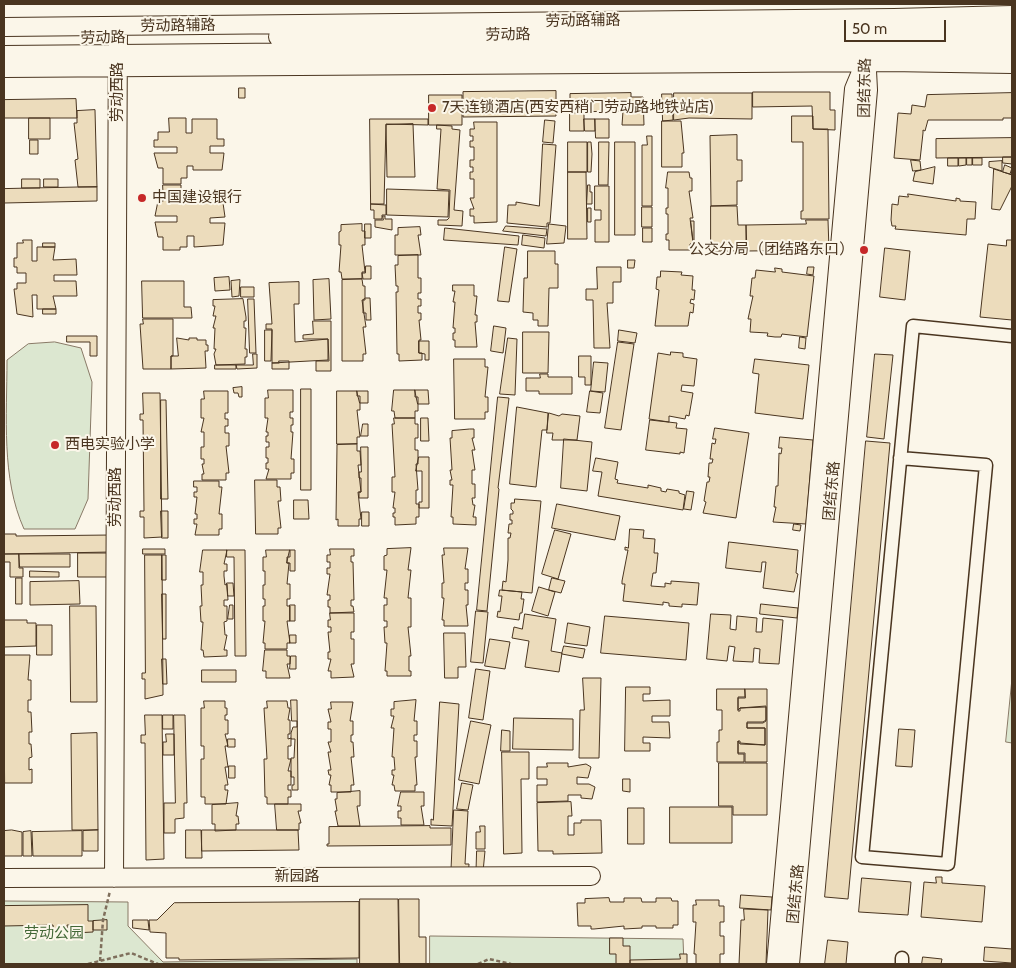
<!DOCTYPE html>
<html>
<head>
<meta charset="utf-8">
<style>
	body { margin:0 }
	#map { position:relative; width:1016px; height:968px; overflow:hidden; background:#fbf6e9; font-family:Cabin,sans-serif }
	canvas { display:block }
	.frame { position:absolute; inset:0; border:5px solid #4a3520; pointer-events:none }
	.scale { position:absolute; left:844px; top:20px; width:102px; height:22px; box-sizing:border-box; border:2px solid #4a3520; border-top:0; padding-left:6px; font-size:15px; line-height:18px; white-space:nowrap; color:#4a3520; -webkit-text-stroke:4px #fbf6e9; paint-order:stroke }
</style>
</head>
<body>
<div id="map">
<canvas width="1016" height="968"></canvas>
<div class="frame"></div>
<div class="scale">50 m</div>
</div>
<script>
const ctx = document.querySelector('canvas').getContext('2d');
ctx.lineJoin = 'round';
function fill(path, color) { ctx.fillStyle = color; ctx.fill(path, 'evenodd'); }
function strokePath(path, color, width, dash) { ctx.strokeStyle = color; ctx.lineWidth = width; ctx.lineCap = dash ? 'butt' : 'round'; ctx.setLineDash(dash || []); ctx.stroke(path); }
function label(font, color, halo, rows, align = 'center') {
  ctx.font = font + ' Cabin,"Noto Sans SC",sans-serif'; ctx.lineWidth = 4; ctx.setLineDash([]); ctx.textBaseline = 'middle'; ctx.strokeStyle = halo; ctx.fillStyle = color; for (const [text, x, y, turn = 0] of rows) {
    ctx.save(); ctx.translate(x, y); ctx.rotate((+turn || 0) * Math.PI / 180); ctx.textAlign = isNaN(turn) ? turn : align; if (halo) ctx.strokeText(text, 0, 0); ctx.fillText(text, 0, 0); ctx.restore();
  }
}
const green = new Path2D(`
	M55 342 81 348 92 382 88 499 75 529H24C1 478 7 416 7 360L28 344Z
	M1012 679V743L1006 742Z
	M4 901 128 902V926L163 962 357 959V964H4Z
	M430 936 683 939 684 964H430Z`);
fill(green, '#dce7d0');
strokePath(green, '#887966', 1);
const building = new Path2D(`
	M239 88H245V98H239Z
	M556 91V116L463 117V92Z
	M753 92H830V110H835V130L813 129 812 106 753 107Z
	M631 93V97H643L644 125H622L623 111 570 112V94Z
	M674 93H752V119L689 118 674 120Z
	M1012 93V118H1003V120H928L925 131 923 130V133L920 160 894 158 898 113 911 114 912 105 925 107 927 95Z
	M662 94H672L673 120 663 121Z
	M429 95H462V125H429Z
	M76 99 77 118H4V100Z
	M95 110 97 187H78L75 160 78 159 74 123H77V111Z
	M570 113H584V131H570Z
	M792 116H813V129H828L829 219H801V211H803V142H792Z
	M29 118H50V139H29Z
	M169 118H186V133H192V119H217V139H224V146H210V153H224L222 170H193V166H187V178H181V184H163V168H158L154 153H177V147H154V140H158V132H169Z
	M370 119H428V125L386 124 384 204H371Z
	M584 119H595V131H585Z
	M595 119H609V138H596Z
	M545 120 555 121 553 143 543 142Z
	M662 121H681L684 153H682V167H662Z
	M474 122H497V222L474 223V216H470V209H474L470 198H474V179H470V172H473V167H470V160H474V147H470V141H473V136H470V129H474Z
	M413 124 415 177H387L386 125Z
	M437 125 452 126V129L460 130 454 210 463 211 462 226 438 225V220H447L449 218 450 190 437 189 441 129H437Z
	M737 135V160H742V181H737V205L711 206 710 136Z
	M647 136H652V206H642V145H647Z
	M1012 138V157L936 158V139Z
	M30 140H38V154H30Z
	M568 142H587V172H568Z
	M588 142H591L592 154 591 172H588Z
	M599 142H609L608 185H599Z
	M615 142H635V235H615Z
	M543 144 556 145 550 223H547V227L507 223 508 205H516V202L539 206Z
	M1003 157H1012V164L1003 163Z
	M948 158H958V166H948Z
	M959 158H966V165L959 166Z
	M967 158H972V165H967Z
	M973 158H982V165H973Z
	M911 160 920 161 921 170 913 171Z
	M1002 161V171L989 167V162Z
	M1005 165 1012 168 1010 174 1003 172Z
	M935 167 933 184 913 181 915 172Z
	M994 169 1012 175V186L1000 210 992 209Z
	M568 172H586L587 239H568Z
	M668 172H689L690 178H692V191H689L693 218H690L693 243 690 244V250H669V240H666V234H668V214H666V208H668V188H666Z
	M22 179H40V188H22Z
	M44 179H58V187H44Z
	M163 185H181V191H188V203H193V200L215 199V203H223L225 217 210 218V223H225L223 245 194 247V236H187V247H180V250H163V237H158L155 222H177V216H155L158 201H163Z
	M588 185H590V192H592V204H587Z
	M595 186H609V242H595V220H601V210H595Z
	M97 187V201L4 203V189Z
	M387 189 449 191 448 217 387 215Z
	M908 194 956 201V198L960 199V201L976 202 975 219H967L966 235 895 229 896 226H892L891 220 892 204 898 205 899 196 908 197Z
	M371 204 386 205V215H382V219H374V210H371Z
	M711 206H737L738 225H746V251H711Z
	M642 207H652V227H642Z
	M588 208H591V222H588Z
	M383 216H385V219H392V230L375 227V220H383Z
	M806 220H828L829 250 747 251 746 225 806 224Z
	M691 221H694V249H691V244H693Z
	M362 224V231H365V245H362L365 272H362V279H342L341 272H339L341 245H339V232L341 231V225Z
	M365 224H371V238H365Z
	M549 224 566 226 564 243 547 244Z
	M506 226 547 229 546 236 503 231Z
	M420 227 421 235H418L421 255H395V235H398V228Z
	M445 228 519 236 518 245 444 240Z
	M643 228H652V242H643Z
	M523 235 545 238 544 248 522 245Z
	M23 240H32V261H37V247H55L53 260 76 259 77 275H54V281H76L77 296H53L56 309H37V295H32L33 317 17 314 14 289H17V283H26V273H17V267H14V258H17V243H23Z
	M1007 240H1012V320L980 317 988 244 1006 246Z
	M43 243H55V247H43Z
	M505 247 517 249 509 302 498 301Z
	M885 248 910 251 905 300 880 297Z
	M528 251H555V264H558V288H549L548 326H538V320H533V313L523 312 524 278H527Z
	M418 255V278H421V293H418V299H421V306H418V313H421V320H419L421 340H419V353H422V360L399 361V354H397L396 292H398V286H396L395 265H398V256Z
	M628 260H635L634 268H628Z
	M366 266H371V279H363L362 273H365Z
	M597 267H621V282H613V303H607L610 348H594L593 300H586V289H597Z
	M808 267H814L813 275 807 274Z
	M775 268 782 269V272L814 276 807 337 782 334 781 337H775L767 336 768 333 750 332 751 319H748L753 296H750L752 278H755L756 270 775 272Z
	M661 271 682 272 681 275 693 276 692 290H695L694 300 691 299 690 303 694 304 693 313 690 312 688 326H655L659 290 656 289 657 277H660Z
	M229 277 230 290 215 291 214 278Z
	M329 279 331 319 314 320 313 280Z
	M362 279 363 286H365V300H362L366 327H363L366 354H363V361H342V280Z
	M240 280 239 296 232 297 231 281Z
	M142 281H184V307H191L192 318H143Z
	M299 282V304H294L295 342 328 339V360L272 363V329H266V324H272L269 283Z
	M453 285H474V296H477L475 315H477V322H475L477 347H455V340H453V333H455V328H453L455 302H453L455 291H453Z
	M241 287H254V297H241Z
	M366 298H370L371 320H366V313H363V300Z
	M243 299 246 317V321H244V328H246L245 349H247V357H245V364L216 365 214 354 216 349H214L215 328H213L216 316H213L215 306H213V300Z
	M248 299H254L256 353H250Z
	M43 309H56V314H43Z
	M143 319H173V356H171V369H143L140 324H143Z
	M313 321H331V371H316V361H329L328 339H303V335L313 334Z
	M494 326 506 328 503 353 491 351Z
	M265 330H272L271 361H265Z
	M619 330 637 333 635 343 618 341Z
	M523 332H549L548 373H523Z
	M67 336H97V356H90V342H67Z
	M800 337 806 338 805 349 799 348Z
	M177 338 189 340V338H197V340H206V345H208V351H205L206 368 171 369V356H178Z
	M508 338 517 339 515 395 500 394Z
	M419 341H429V360H425V354L419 353Z
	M618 342 634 344 621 430 605 428Z
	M671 352 683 353V357L697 359 694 386 682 385 681 391 693 393 689 416 686 415 685 419 669 416V422L649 419 658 353 670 355Z
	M253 354H257V368L237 369 236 365H253Z
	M875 354 893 355 884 439 867 437Z
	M579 356H591V385H585V377H579Z
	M454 359H485V367H488L485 397H488V412H485V419H455Z
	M755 359 809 365 803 419 755 413 759 374 753 373Z
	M279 361H289V369H272V363H279Z
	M594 362 608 363 605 392 591 391Z
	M215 365H236V369H215Z
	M540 374H548V377H572V394H539V391H526V378H540Z
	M242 387V397H239L238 393H234L233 388Z
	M301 389H311V490H301Z
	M268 390H293V412H290V418H293V425H291V432H293L291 459H294V473H291V479H266L269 469H266V463H268V458H266V447H269V442H266V436H268V432H266L268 418H265V398H268Z
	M394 390H415V397H418V411H415V418H395L394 411H392Z
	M415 390H428L429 404H418Z
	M204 391H228V413H225V419H228V426H225V433H229V446H226L229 473H226V480H202V474H204L202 464H204V459H201V447H204V432H201L204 418H201V399H204Z
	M337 391H357V396H360V410H357L360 437H357V444H337Z
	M357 391H368V403H360Z
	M590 391 603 393 600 413 587 412Z
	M143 393H160L162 537 144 538V517H140V511H144L143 420H140V414H143Z
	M498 397 509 398 498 488 499 489 487 611 477 610Z
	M161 400H166L168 499H161Z
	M517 407 548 413 547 430H542L536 487 510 484Z
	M549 413 559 416 562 414 580 416 577 440H552L553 433H547Z
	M394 418H415V424H418V438H415V450H418V464H416L418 490H416V504H419V517H416V524L395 525V517H393V513H395V508H393L395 492H392V477H395L392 424H394Z
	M421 418H428L429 441H421Z
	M650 420 677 423 676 428 687 429 684 453 680 452V454L646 450Z
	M363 424H368V436H361Z
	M715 428 749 433 736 518 703 513 706 502 704 501 707 482H709L710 477H708L709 463H712L713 459H710L712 443 715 444 716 439H713Z
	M470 429H474V438H472L475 450H472L475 470H472V484H475V498H472L473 505H475L473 517H476V525L453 524V517H451L453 485H450V480H452L450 470H452L450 438H452V431Z
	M780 437 813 440 806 524 773 522 776 507H774L776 486H778L779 453 781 454 782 448H779Z
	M564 439 592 442 587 491 561 488Z
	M866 441 890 443 848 899 825 897Z
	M357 444V451H360L361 465H358L361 492H358L361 519H359V526H338V519L336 520 337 445Z
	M361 447H368V498H359V492H361V478H359V472H361Z
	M419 457H429V508H419V502H422V471H416Z
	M596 458 618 462 615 479 618 480 617 483 648 488V485L661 488V491L666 492 667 489 679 491V493L685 495 683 510 598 496 602 472 593 471Z
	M255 480H277V487H280L281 501H278L281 528H278V534H256Z
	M194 481H219V487H222L219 514H222V529H219V535H195L197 524H194V519H197V514H195L197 497H194V492H197V487H194Z
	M687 491 694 492 691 510 684 509Z
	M515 499 541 501 532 593 502 590 503 581 506 582 508 560V538H510L511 533H508L509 524H512V520H510V514H513V511L511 509V503H514Z
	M294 500H308L309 519H294Z
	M557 504 620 516 615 540 552 528Z
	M161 511H168V538H162Z
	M362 512H369V526H362Z
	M794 524 801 525 800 531 793 530Z
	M630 529 644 530 643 538 655 539 654 553H658L656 573H653L651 586 665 587V583L671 584V581L699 583 697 605 682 604V607L669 606V603L663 602V605L623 601 625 584H622V581L628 550H625V547L628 548Z
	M555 530 571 534 558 579 542 574Z
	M4 534H16V536L111 535V552L4 554Z
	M729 542 798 550 796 573 798 574 794 592 763 588 766 562H762L761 572 726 568Z
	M411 548 408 570H411L408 598H411V627H408L411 656H409V671H411V676H387V671H385L387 643H385L384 627H387V621H384V605H387V598H384L387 570H384V556L387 555V549Z
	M444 548H468L465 569H468V583H465V590H468V605H466L468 626H444V620H442L444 598H442V583H444L442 555H444Z
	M143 549H165V554H143Z
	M330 549H354V556H351V562H353L354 600H351V606H353L354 612 330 613V607H328V600H330V595H327L330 574H327V568H330V562H327V555H330Z
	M203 550H227L224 564H227V571H224V576L225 585 227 584 228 600H224V606H227V621L224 622 225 635H227L224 650H227V656L204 657 203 650H201L203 622H201L200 606H202L201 585H203V572H200Z
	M227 550H245L246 656H235L234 557H227Z
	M266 550H290V557H287V563H289L287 584H290V599H287V606H290V621H287L290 643H287V649H265V643H263L265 621H263V606H265V599H263V585H265V571H263V557H266Z
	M290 550H295V571H290V563H287Z
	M78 553H111V577H78Z
	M4 554H19V568H23V577H10V562H4Z
	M19 554H70V567H20Z
	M145 555H162L163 695 145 699V679H142V673H145Z
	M162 555H166V580H162Z
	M30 571 59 572V577H30Z
	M16 578H22V604H16Z
	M552 578 565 581 561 593 549 590Z
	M79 581 80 604 30 605V582Z
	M227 583H233L234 596H228Z
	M539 587 555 592 548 616 532 611Z
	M500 590 522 592 521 599H524L522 613H520L519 620 497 617 498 611 500 612 502 596H499Z
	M162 594H166V639H163Z
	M761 604 798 608 797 618 760 614Z
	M230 605H233V619H228Z
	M290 605H295V621H290Z
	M70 606H96L97 702H71Z
	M476 611 488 612 483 663 471 662Z
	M330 613H354V632H351V639H354V664H351L354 677 331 678V671H328L331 659H328V652H330L328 632H331V627H328V620H330Z
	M525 614 556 619 551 651 562 653 559 672 525 667 529 641 512 638 514 627 522 629Z
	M711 614 731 615 730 629 736 630 737 616 757 618 756 632H762L763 618 783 620 779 664 759 663 760 649 754 648 753 662 733 661 735 647 729 646 727 661 707 659Z
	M605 616 689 623 686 660 601 653Z
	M4 620H27V623H36V646L4 647Z
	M568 623 590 627 587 646 565 643Z
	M37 625H52V655H37Z
	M444 633H465L466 667H458V678H445Z
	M290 635H296V643H290Z
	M490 639 510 642 505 669 485 666Z
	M564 646 585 649 583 658 562 654Z
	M265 650H287V656H290V664H287L290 678H266V671H263Z
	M4 655H30L28 680H31V700H28V712H31L32 732H29V744H31L32 757 29 758V770L32 769V783H5Z
	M291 656H296V669H290Z
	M162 659H166L167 684H163Z
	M476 669 490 671 483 720 469 718Z
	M202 670H236V682H202Z
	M583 678H601L599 758H579L580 710H584Z
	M626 687H650V694H643V701L670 700V716H652V722H669L670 738 643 737V743H650V751H625Z
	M717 689H745V697H738V711H740V708L766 707V720L763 722H747V728H765V745L740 743V741H738V754H744V762H717V742H719V730H722V710H717Z
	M745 689H767V762H745V753H738V741L740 744 765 745V728H747V723H763L766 721V706L740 708 738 710V698H745Z
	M291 700H297L298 790H292V785H294V777H291V758H294L295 739H291V733L293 727H297V721H292Z
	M416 700 414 721H417V735H414V741H417V757H415L417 785H415V791H395L394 785H392L394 775H392V770H395L394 757H392L394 728H391L394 716H391V709H394V702Z
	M204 701H225V708H227V715H225V720H228V734H225L228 746H225L228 767H225L228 785H225V790H228L226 804H205V797H201V759H204V746H201V708H204Z
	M267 701H287L288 708H290L288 720H290V734H288V739L291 738V746H288V759H291L288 771H291V785H288V790H291V797H288V804H267V797H265L264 759H267L264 708H267Z
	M331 702H353L350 721H353V735H351V742H353L354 757H351L354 785H351V792H331V785H329L331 775H329L328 770H331L328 752H331L328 742H331V729H328V722H331L328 709H331Z
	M440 702 459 704 452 826 431 825V819L433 820Z
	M145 715H162L164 859 146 860 145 743H141V735H145Z
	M163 715H173V729H163Z
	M174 715H185L187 803H184V818L175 819V833H164V803H175Z
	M514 718 573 719V750L513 749Z
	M471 721 491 725 479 784 459 780Z
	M899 729 915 730 912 767 896 766Z
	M502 730 510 731V751H501Z
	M97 733 98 830H72L71 734Z
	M166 734H174V755H163V742H166Z
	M228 739H235V747H228Z
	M502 752H529V779H521L522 853 504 854Z
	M547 763H568V767L586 764 591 767 588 778 577 777V784H589L595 787 592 799 581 798V795H568V801L537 802V785H547V779H537V767H547Z
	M719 763H767V815H733V806H719Z
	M229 766H235V778H229Z
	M623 779H630V792L623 791Z
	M462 783 473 785 468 810 457 809Z
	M360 791V806H357L360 826H338L335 811H337L335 799H337V793Z
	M401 792H424V806H421L424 825H401V818H398V811H401V806H398Z
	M571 802 572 816H568V835H574V823H581V820H601L602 853 553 854V851H538L537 803Z
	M238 803 236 816H238L239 824H236V830L215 831V824H212V805Z
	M275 804H301V811H298L301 823H299V830H277Z
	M670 807H732V843H670Z
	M628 808H644V844H628Z
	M454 810 468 811 465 864H469L468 879H451Z
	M430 826V828H451V845L327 846V844H329V827Z
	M480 826H485V849H476V832H480Z
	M12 830 22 832V856H4V831Z
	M98 830V851H83V831Z
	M186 830H201L202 858H186Z
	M202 830H298L299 850 202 851Z
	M31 831 32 856H23V832Z
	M82 831V856H33L32 832Z
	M477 851H485L483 872 476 880Z
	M936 877H942V883L985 886 982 922 921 917 924 882 936 883Z
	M862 878 911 882 908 915 859 912Z
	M741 895 772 897 771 910 740 908Z
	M609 898 610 902H624V898H641L642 902H656V898H671L672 901H678V925H673V928H656V926H642V928L624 929V926L594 929H591V926H578L577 903H585V899Z
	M360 899H398L399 964H360Z
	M399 899H419V937H426V964H400Z
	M696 900H719V906H724V922H720V936H724V954H720V964H696V954H694L696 922H693V905H696Z
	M359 902V958L179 960V958H166V933L150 932 149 920H157L174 903Z
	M88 905V921H93V932L74 933V925H67L68 933H54L53 925 4 926V906Z
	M744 909 768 910 766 964H739L741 920H744Z
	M107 920V930H93V921Z
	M133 920H148L149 930 133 928Z
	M610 938H623V946H630V964H616V954H610Z
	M828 940 848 942 846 964H825Z
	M985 947 1012 949V963L984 961Z
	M680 954H687V964H630V960L680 959Z
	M923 957 942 959 941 964H922Z`);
fill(building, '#ecdcbc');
strokePath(building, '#4a3520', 1);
const street = new Path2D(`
	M900 458 986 465 948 864 862 857 913 326 1012 336
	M902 964V958`);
const secondary = new Path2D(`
	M4 27 894 18 1012 15
	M278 37 1012 30
	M4 55 1012 46
	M4 68 889 62 1012 64
	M4 878 591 876
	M114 878 118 26
	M776 964 854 89 864 65
	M790 964 854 248 868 90 866 51`);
strokePath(street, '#4a3520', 15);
strokePath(secondary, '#4a3520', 20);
strokePath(new Path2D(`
	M100 961 103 920 110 891
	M88 964 131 953 158 964
	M478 964 489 959 511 964`), '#7f6f5c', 2.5, [4, 2.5]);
strokePath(street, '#fbf6e9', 12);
strokePath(secondary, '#fbf6e9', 18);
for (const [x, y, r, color] of [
	[432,108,5,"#c62828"],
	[142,198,5,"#c62828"],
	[864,250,5,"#c62828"],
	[55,445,5,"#c62828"]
]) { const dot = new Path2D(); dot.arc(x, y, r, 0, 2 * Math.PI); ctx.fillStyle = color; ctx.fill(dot); strokePath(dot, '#fbf6e9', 2); }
label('15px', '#4a3520', '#fbf6e9', [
	["劳动路辅路",583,21,-1],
	["劳动路辅路",178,26,-1],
	["劳动路",508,35,-1],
	["劳动路",103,38,-1],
	["团结东路",865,88,-89],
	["劳动西路",118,92,-90],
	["团结东路",832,491,-85],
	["劳动西路",116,497,-90],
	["新园路",297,877],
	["团结东路",796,894,-85]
]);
label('15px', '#4a3520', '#fbf6e9', [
	["7天连锁酒店(西安西稍门劳动路地铁站店)",442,108],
	["中国建设银行",152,198],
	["公交分局（团结路东口）",854,250,"right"],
	["西电实验小学",65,445]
], 'left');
label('15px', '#436837', '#fbf6e9', [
	["劳动公园",54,934]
]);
</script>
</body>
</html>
